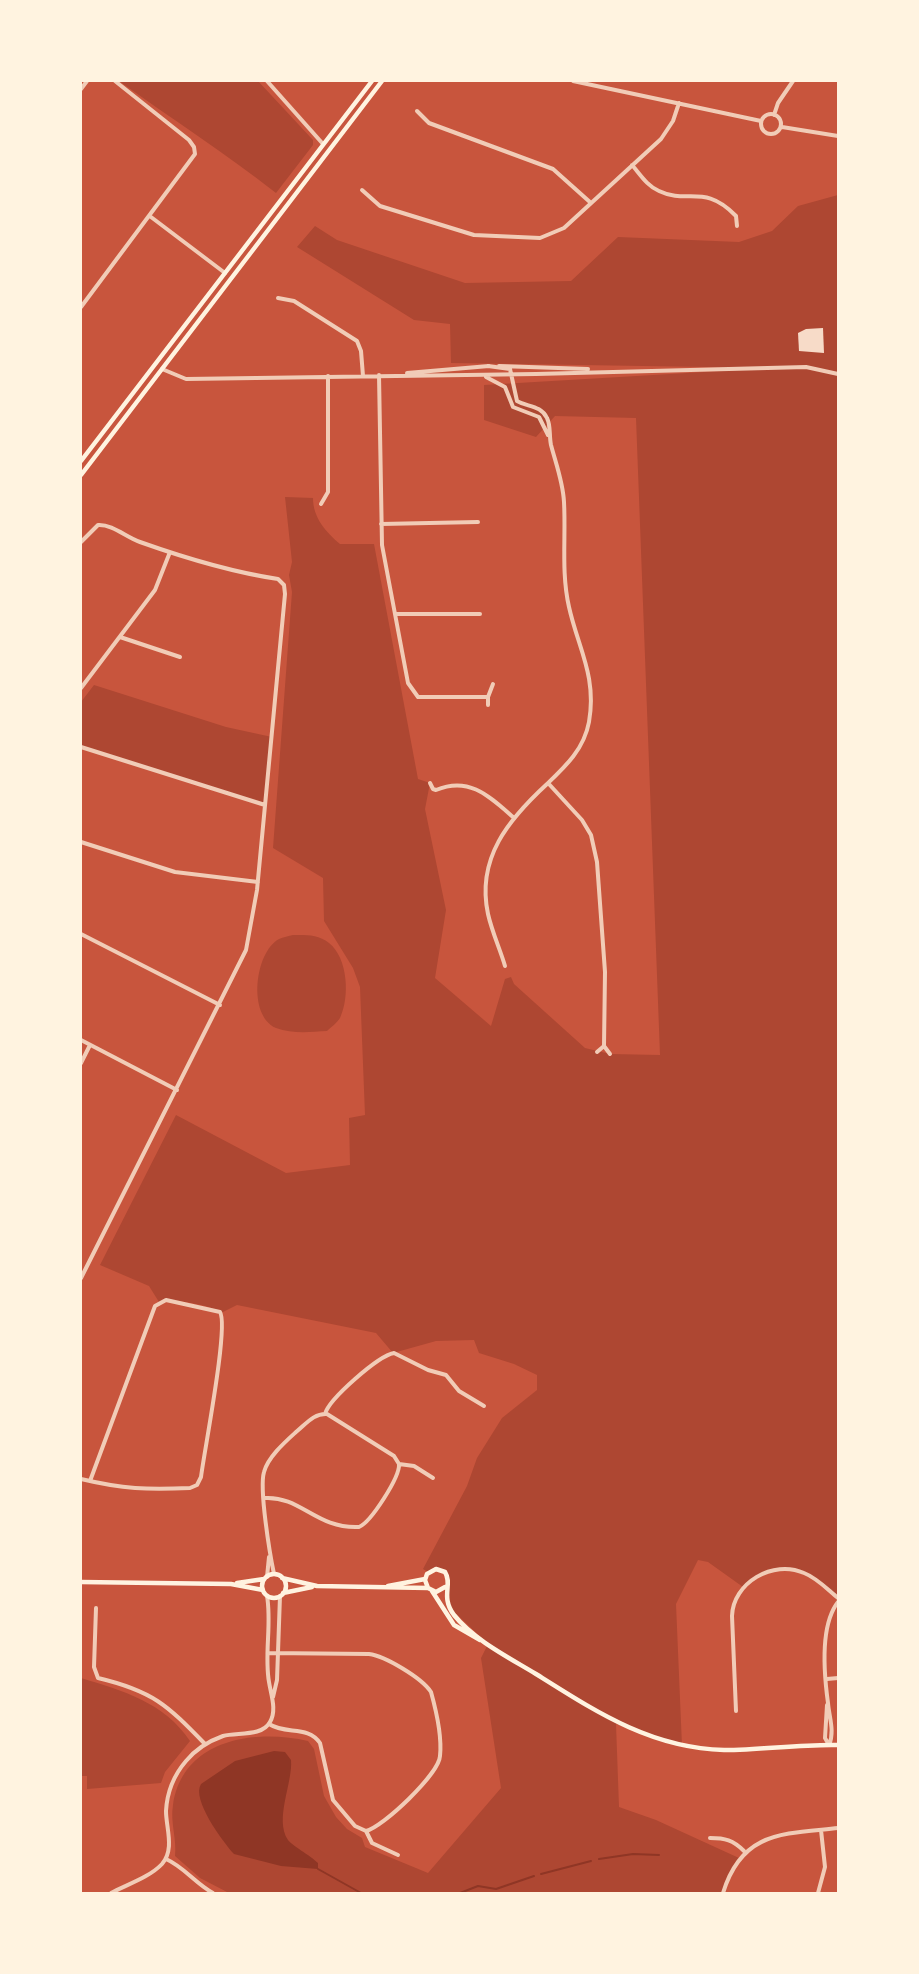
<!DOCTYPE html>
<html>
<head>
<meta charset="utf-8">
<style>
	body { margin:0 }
	#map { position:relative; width:919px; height:1974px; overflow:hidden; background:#c8553d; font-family:Poppins,sans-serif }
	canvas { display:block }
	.frame { position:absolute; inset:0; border:82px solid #fff3e0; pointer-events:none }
</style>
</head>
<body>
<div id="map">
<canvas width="919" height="1974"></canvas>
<div class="frame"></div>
</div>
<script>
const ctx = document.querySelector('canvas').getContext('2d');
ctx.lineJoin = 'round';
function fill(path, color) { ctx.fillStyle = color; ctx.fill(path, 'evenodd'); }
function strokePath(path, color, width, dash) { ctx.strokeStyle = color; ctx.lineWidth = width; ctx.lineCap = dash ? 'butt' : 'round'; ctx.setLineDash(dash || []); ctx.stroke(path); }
fill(new Path2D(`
	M119 81H258L313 140V145L276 193C225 153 172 119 119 81Z
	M838 195V1598C801 1570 786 1558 743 1587L708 1562 698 1560 676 1604 682 1746 616 1724 619 1807 656 1820 739 1858 723 1893H229L200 1878 175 1856C177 1839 170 1822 173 1805 183 1739 254 1729 308 1741L314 1749 324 1796 336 1817 347 1829 362 1838 365 1847 428 1873 501 1788 481 1658 488 1644 450 1608 448 1581 442 1570 428 1572 423 1569 467 1486 477 1458 502 1418 537 1390V1375L514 1364 479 1353 474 1340 436 1341 393 1353 376 1333 237 1305 221 1313C212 1305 170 1298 159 1302L149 1286 100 1265 176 1115 286 1173 350 1165 349 1118 365 1115 360 987 353 968 324 921 323 878 273 848 292 592 289 575 292 562 285 497 313 498C313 518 326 532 340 544H374L418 779 430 783 425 809 446 910 435 978 491 1026 505 979 511 977 514 984 585 1048 610 1054 660 1055 636 418 555 416 536 437 484 420V385L772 368 451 363 450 324 414 320 297 247 315 226 337 240 465 283 571 281 618 237 739 242 772 231 798 206Z
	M94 685 226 727 272 737 265 805 81 747V702Z
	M293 935C305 935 318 934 329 943 348 958 350 997 340 1018 337 1023 331 1027 327 1031 310 1032 292 1034 276 1028 247 1015 255 952 279 939 283 937 289 936 293 935Z
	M81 1678C123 1691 164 1702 190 1741L165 1772 161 1783 87 1789V1776H81Z`), '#ae4732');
fill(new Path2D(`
	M274 1751 285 1752 291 1760C293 1783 274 1819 288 1840 290 1844 311 1856 318 1863V1869L281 1866 234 1854C223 1842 191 1799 201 1784L235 1761Z`), '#8f3625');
strokePath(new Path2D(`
	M599 1859 633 1854 659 1855
	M318 1869 361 1893
	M541 1874 591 1861
	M460 1893 478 1886 496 1889 534 1876`), '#8f3625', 2);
fill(new Path2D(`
	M823 328 824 353 799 351 798 333 806 329Z`), '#f7dbc8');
strokePath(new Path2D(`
	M267 81 323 144
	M573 81 761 121
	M81 89 87 81
	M417 111 429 123 553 169 591 203
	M761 124a10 10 0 1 1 20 0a10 10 0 1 1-20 0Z
	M774 115 778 103 793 81
	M782 127 838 136
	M632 165C640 174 647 186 659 191 688 205 704 183 736 216L737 226
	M362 190 380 206 474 235 540 238 564 228 661 139 673 121 679 103
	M151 217 225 273
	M278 298 294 301 357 341 361 351 363 376
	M81 307 195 154 194 147 189 140 115 81
	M488 366 510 369 517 401C527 407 541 405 547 418 551 426 549 436 551 445 556 464 563 482 564 502 566 537 561 572 569 607 578 648 597 676 589 722 584 749 566 766 547 784 509 819 476 858 488 914 492 932 500 949 505 966
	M499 366 588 369
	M162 369 186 379 536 374 806 367 838 374
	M407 373 489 366
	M379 375 382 545 408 683 418 697H488
	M486 377 505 387 513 407 539 417 548 435
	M321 504 328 492V376
	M381 524 478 522
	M81 542 98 525C112 524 126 537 140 542 185 558 231 572 278 579L284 585 285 594 257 890 246 950 81 1278
	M395 614H480
	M120 637 180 657
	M81 688 155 590 170 552
	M488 705V697L493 684
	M81 747 265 805
	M430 783 433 789 436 790C469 776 489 796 513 817
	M548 783 582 820 591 835 597 862 605 972 604 1046 610 1054
	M81 842 175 872 258 882
	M81 934 220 1005
	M81 1040 177 1090
	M597 1052 604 1046
	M81 1063 90 1045
	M325 1414C329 1399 378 1356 394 1353L428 1370 446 1375 459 1391 484 1406
	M399 1464 414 1466 433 1478
	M81 1479C123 1489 147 1490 190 1488L197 1485 201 1477C204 1452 229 1326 220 1312L166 1300 155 1306 90 1481
	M265 1498C301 1496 316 1529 359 1527 371 1522 400 1477 399 1464L394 1456 327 1414C314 1413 306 1424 296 1432 285 1442 268 1457 264 1472 259 1489 270 1555 274 1574
	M267 1577 269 1557
	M96 1608 94 1667 98 1678C153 1691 167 1705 205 1744
	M268 1653 369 1654C385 1656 422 1678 431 1692 436 1710 442 1738 440 1756 439 1774 383 1827 366 1831L355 1826 333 1800 320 1743C308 1725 286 1735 269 1724
	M827 1679 838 1678
	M273 1697 277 1680 280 1596
	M827 1705 825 1738 829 1745
	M736 1711 732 1616C733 1583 773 1559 804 1573 817 1578 827 1589 838 1598
	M829 1745C835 1731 829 1717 828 1703 824 1674 820 1625 838 1602
	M366 1831 372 1843 398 1855
	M710 1838C725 1838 733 1840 744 1851
	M166 1859C184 1867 195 1883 213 1893
	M111 1893C126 1885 150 1877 162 1864 175 1849 166 1828 166 1811 167 1793 174 1775 186 1761 196 1749 209 1741 223 1736 237 1732 262 1737 270 1722 277 1710 271 1695 269 1682 264 1654 272 1624 267 1596
	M723 1893C742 1831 783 1834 838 1828
	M818 1893 825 1867 821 1830`), '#f1ccb7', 4);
strokePath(new Path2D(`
	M81 461 372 81
	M81 475 382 81
	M262 1586a12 12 0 1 1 24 0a12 12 0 1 1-24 0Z
	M282 1578 317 1586 428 1588
	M81 1582 231 1584 263 1590
	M237 1583 264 1579
	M388 1586 425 1579
	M445 1587 436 1592 428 1588 425 1580 427 1574 436 1569 445 1572C453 1585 440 1596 454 1615 474 1640 508 1657 536 1674 595 1711 650 1748 724 1750 762 1750 800 1744 838 1745
	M432 1591 454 1625 480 1640
	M283 1593 312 1587`), '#fff3e0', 4.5);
</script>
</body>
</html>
